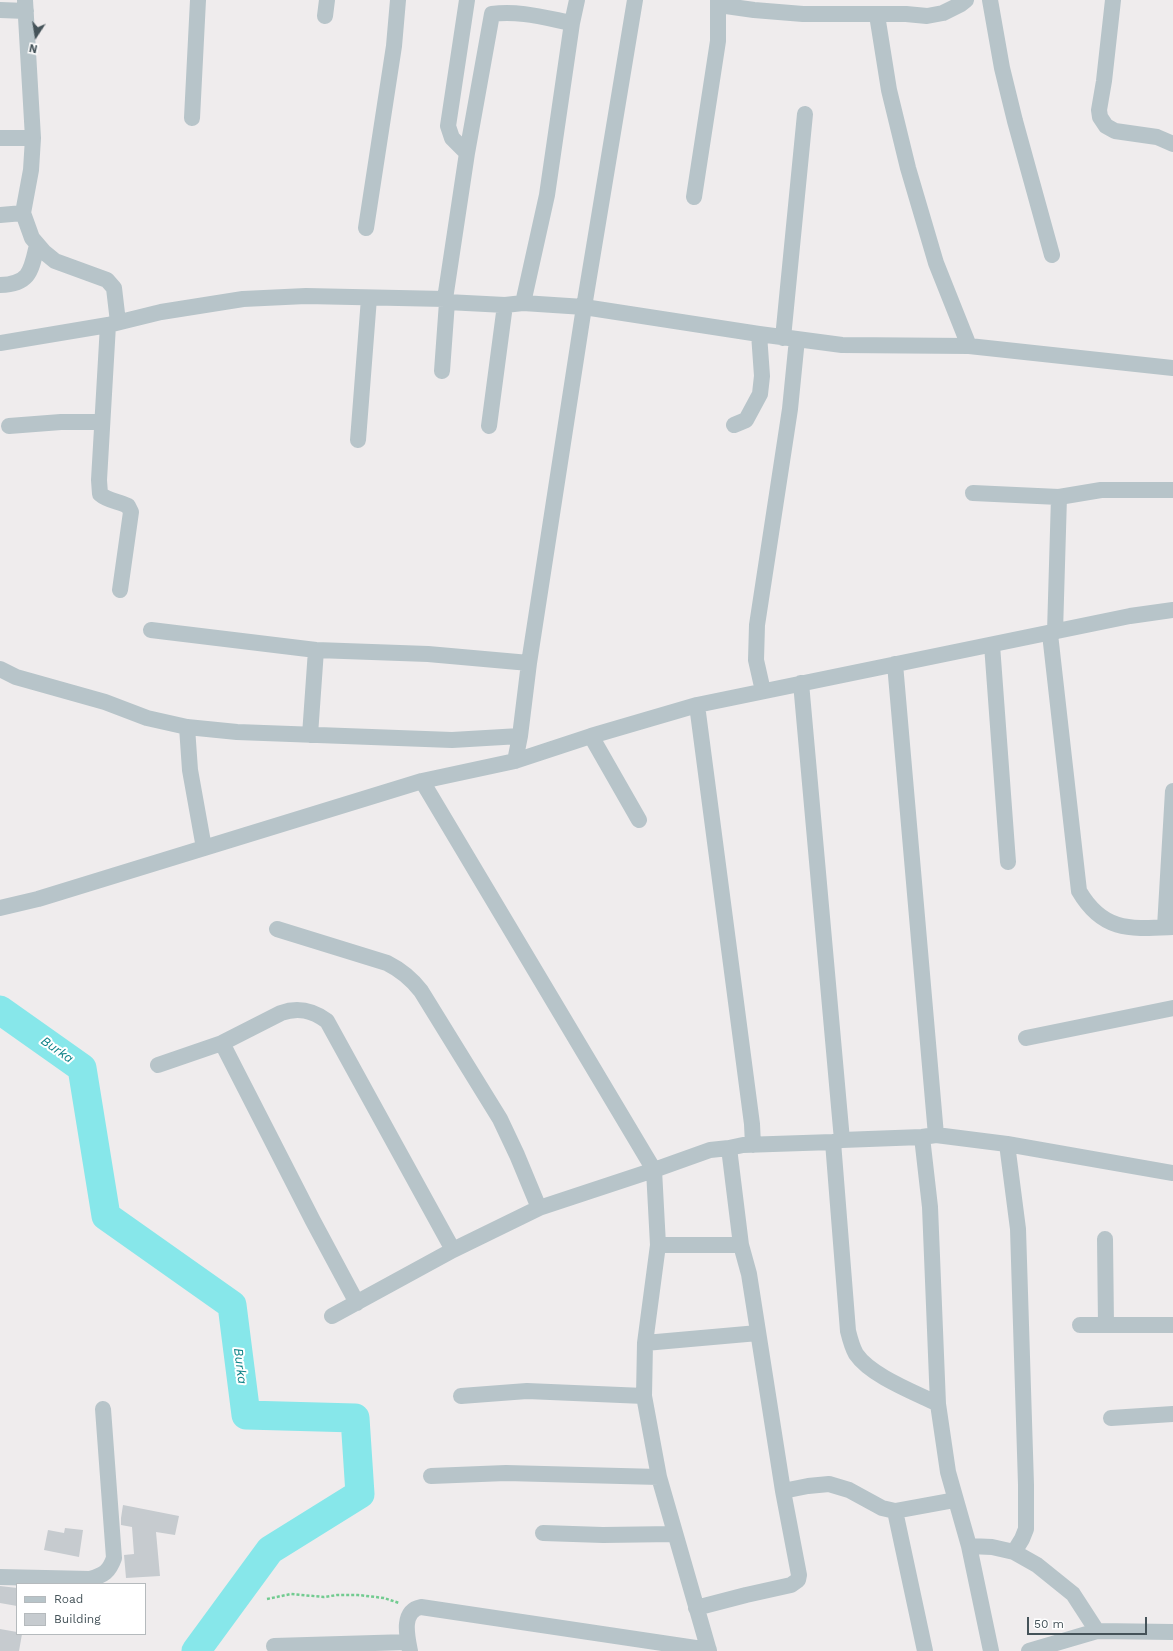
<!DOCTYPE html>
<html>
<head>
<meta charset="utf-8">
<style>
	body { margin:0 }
	#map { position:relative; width:1173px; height:1651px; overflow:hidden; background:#efeced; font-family:"Work Sans",sans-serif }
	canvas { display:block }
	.legend { position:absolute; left:16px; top:1583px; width:130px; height:52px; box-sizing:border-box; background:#fff; border:1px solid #b5babd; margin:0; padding:5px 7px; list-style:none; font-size:12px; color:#455359 }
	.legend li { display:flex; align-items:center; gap:8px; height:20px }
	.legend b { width:20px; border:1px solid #b5babd }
	.north { position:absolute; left:16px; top:16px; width:40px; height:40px; -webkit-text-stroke:3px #fff; paint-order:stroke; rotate:192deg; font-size:11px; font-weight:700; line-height:16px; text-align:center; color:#455359 }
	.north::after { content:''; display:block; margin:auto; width:14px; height:18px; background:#455359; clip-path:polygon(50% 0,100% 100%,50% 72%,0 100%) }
	.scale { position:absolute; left:1027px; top:1617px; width:120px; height:18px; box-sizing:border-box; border:2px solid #455359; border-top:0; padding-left:5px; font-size:12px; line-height:14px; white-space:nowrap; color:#455359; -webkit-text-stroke:3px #fff; paint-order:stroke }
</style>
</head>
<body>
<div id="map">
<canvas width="1173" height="1651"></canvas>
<ul class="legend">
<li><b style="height:5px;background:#b7c4c9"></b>Road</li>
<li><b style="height:11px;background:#c6cbcf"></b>Building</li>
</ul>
<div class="north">N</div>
<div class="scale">50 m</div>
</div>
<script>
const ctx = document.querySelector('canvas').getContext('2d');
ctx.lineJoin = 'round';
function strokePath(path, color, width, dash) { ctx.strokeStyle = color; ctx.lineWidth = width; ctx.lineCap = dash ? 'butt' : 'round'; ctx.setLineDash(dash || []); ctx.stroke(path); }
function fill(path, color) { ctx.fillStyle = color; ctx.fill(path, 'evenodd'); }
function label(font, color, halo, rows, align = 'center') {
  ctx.font = font + ' "Work Sans",sans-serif'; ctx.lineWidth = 4; ctx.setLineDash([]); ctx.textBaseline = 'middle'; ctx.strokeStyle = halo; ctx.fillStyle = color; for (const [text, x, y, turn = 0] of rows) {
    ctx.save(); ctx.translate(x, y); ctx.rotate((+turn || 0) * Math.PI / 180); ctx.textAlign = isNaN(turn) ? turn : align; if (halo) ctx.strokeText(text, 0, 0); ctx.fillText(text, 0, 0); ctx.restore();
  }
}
strokePath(new Path2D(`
	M0 1010 82 1068 106 1216 232 1305 246 1415 355 1418 360 1494 270 1550 196 1651`), '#87e7ea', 29);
fill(new Path2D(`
	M123 1505 179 1516 175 1535 156 1532 160 1576 126 1578 124 1555 134 1554 132 1527 121 1525V1518Z
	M65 1528 83 1530 79 1557 44 1550 48 1530 64 1533Z
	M0 1586 17 1588V1606L0 1603Z
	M0 1629 17 1632V1634H22L19 1651H0Z`), '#c6cbcf');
strokePath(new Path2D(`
	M267 1599 291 1594 324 1597 337 1595H358L384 1598 399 1603`), '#72cb90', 2.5, [3, 2]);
strokePath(new Path2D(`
	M25 0 33 138 31 170 23 213 32 238 44 252 55 261 107 280 114 288 118 322
	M990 0 1002 68 1015 121 1052 255
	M1113 0 1104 81 1099 110 1100 117 1106 126 1115 131 1157 137 1173 144
	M719 5 754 10 803 14H906L927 16 943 13 961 4 966 0
	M0 10 26 11
	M877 15 889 90 908 168 936 263 969 346
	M325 16 327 0
	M192 118 198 0
	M0 138H33
	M467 153 452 138 448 126 467 0
	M694 197 718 41V0
	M0 215 23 213
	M366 228 394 46 398 0
	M0 285C30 284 31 271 37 245
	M445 299 467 153 492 14C518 10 546 18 572 23
	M523 303 547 195 572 23 577 0
	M108 325 99 480 100 494C108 501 118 501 128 506L131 512 120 590
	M783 338 805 114
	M0 343 108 325 161 312 243 299 306 296 445 299 447 302 505 305 523 303 584 307 759 334 842 345 969 346 1173 368
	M442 371 447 302
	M734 425 746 420 760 394 762 376 759 334
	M9 426 61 422H102
	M489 426 505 305
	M358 440 369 298
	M973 493 1059 497 1101 490H1173
	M151 630 316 650 428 654 529 663
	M1055 632 1059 497
	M1050 634 1079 891C1103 932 1130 929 1173 927
	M992 645 1008 862
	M895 664 936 1135
	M0 669 16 677 105 702 147 718 187 727 237 732 452 740 520 736
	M801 683 842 1140
	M763 691 756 660 757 625 790 409 797 339
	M697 705 752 1124 753 1145
	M187 727 190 770 204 848
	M310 735 316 650
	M591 736 639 820
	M515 761 520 736 529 663 584 307 635 0
	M422 781 654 1170 658 1245 645 1343 644 1396 659 1477 709 1651
	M0 908 38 899 422 781 515 761 591 736 697 705 1130 616 1173 610
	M1165 927 1173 791
	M277 929 387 963C401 970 411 978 421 991L500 1119 517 1155 539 1208
	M1026 1038 1173 1008
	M222 1043 313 1221 357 1303
	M158 1065 222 1043 281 1013C298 1007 312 1010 327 1021L453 1250
	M922 1137 930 1207 938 1404 948 1472 969 1546 991 1651
	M833 1142 848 1331C850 1339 852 1347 856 1354 871 1376 914 1392 938 1404
	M1007 1144 1018 1229 1026 1485V1529L1022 1539 1014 1552
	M1105 1239 1106 1325
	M658 1245H741
	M332 1316 453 1250 539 1208 654 1170 710 1150 729 1148 743 1145 833 1142 842 1140 922 1137 936 1135 1007 1144 1173 1173
	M1080 1325H1173
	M645 1343 758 1333
	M461 1396 527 1391 644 1396
	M1111 1418 1173 1414
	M431 1476 506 1473 659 1477
	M783 1491 808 1486 829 1484 849 1490 882 1508 895 1511 955 1500
	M895 1511 925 1651
	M543 1533 603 1535 674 1534
	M969 1546 992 1547 1014 1552 1037 1565 1073 1594 1097 1631
	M0 1577 90 1579C104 1575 109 1572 114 1558L103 1409
	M696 1608 746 1595 791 1585 798 1580 799 1575 783 1491 749 1274 741 1245 729 1148
	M274 1646 408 1642
	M410 1651C407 1636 401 1611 421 1607L709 1650
	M1029 1651 1097 1631 1173 1632`), '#b7c4c9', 16);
label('italic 13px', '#0e8287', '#fff', [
	["Burka",57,1050,35],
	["Burka",240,1366,83]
]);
</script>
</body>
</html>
